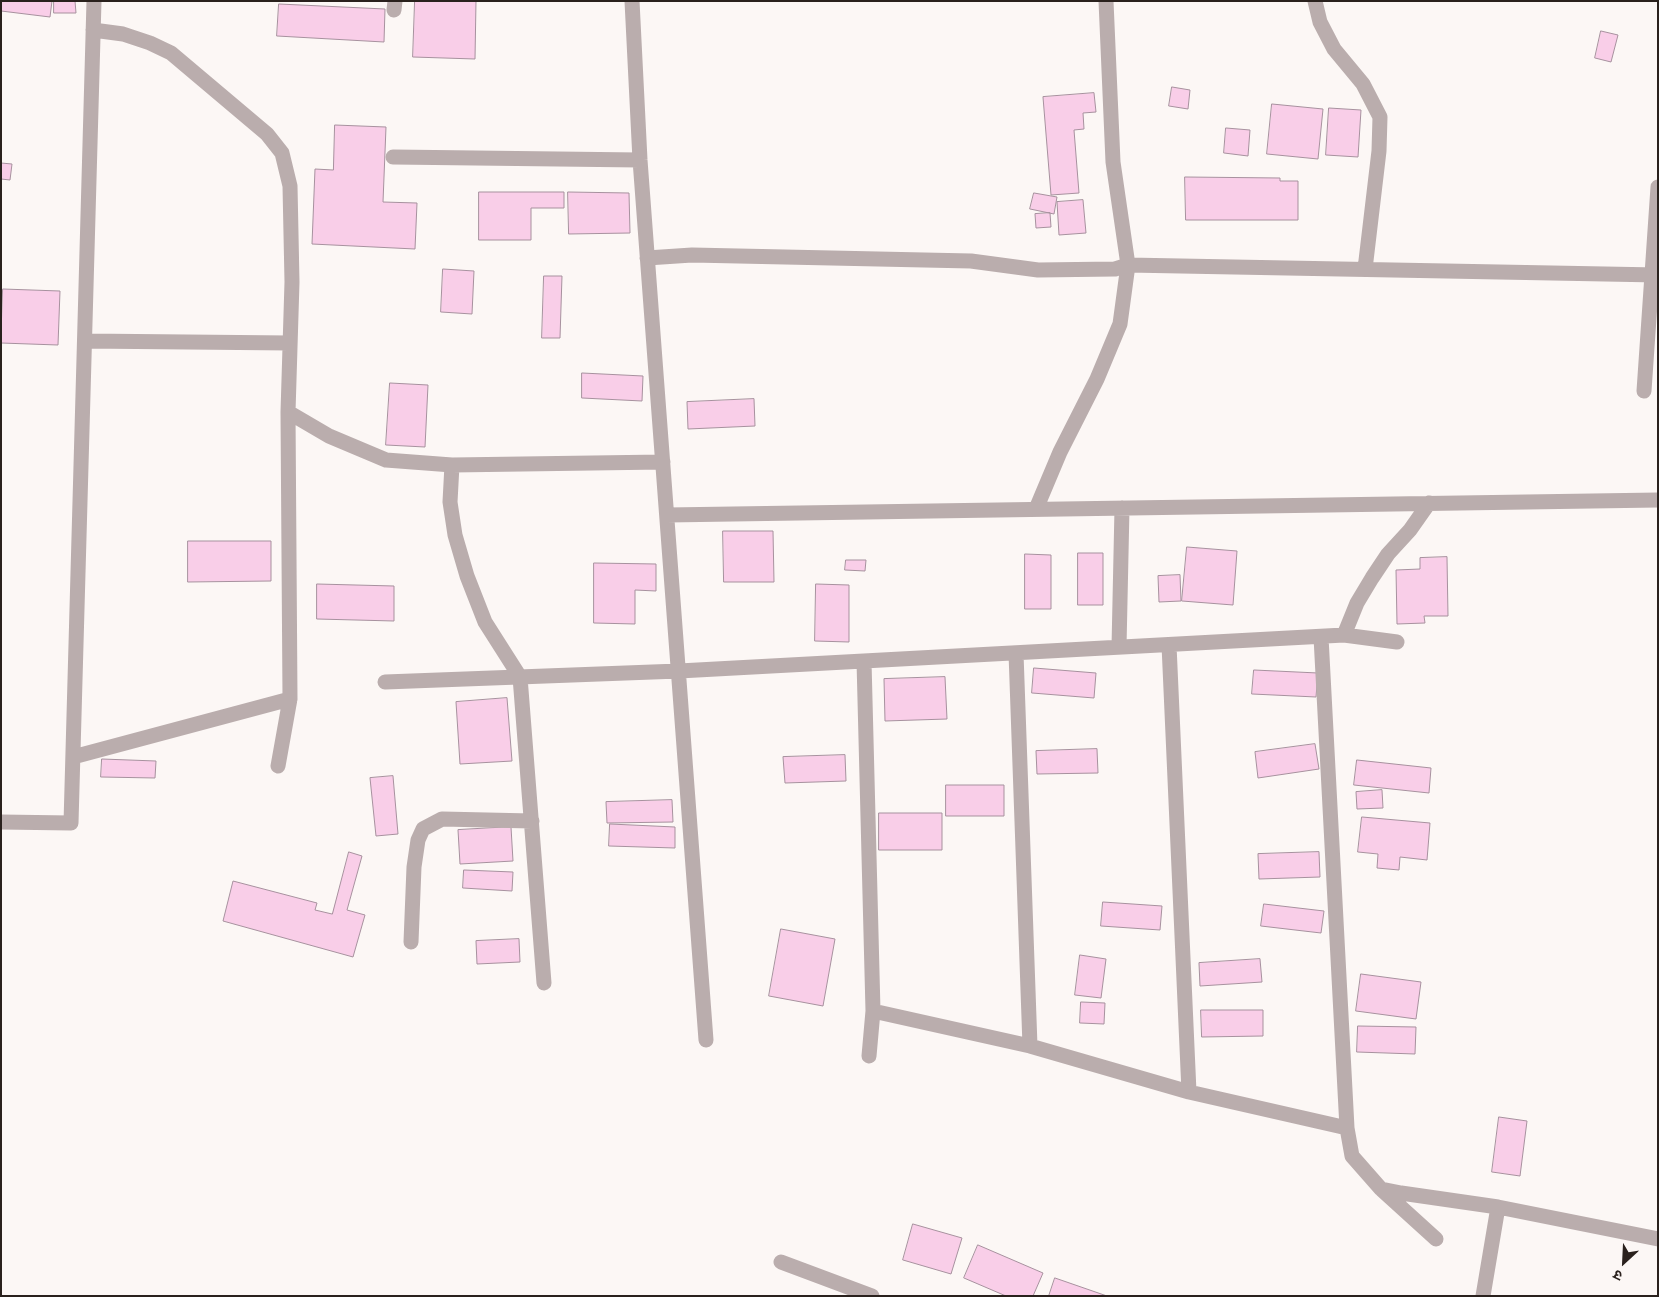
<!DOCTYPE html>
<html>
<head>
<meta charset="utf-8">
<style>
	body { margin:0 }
	#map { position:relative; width:1659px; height:1297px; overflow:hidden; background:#fcf7f5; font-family:"DejaVu Sans","Noto Sans Devanagari",sans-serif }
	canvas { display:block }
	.frame { position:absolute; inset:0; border:2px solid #2a211d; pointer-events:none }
	.north { position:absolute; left:1599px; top:1237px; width:50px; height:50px; -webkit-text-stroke:4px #fcf7f5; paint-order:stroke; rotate:205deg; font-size:14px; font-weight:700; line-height:20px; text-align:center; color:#2a211d }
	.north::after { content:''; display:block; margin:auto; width:18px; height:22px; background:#2a211d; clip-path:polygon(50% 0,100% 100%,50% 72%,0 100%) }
</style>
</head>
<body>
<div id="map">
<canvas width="1659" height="1297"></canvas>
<div class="frame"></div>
<div class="north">उ</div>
</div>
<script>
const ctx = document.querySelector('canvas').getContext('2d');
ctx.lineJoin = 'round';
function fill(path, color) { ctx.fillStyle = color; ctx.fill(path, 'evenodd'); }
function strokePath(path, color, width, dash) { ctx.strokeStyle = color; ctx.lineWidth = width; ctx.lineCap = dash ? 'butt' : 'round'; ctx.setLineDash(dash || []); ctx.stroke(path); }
const building = new Path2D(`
	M1 1H52L50 17 1 11Z
	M54 1H75L76 13H54Z
	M415 1H476L475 59 413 57Z
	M279 4 385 9 384 42 277 36Z
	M1601 31 1618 35 1611 62 1595 58Z
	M1172 87 1190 90 1188 109 1169 106Z
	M1094 93 1096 112 1083 113 1084 129 1074 130 1079 193 1051 195 1043 97Z
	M1272 104 1323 109 1318 159 1267 154Z
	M1329 108 1361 110 1358 157 1326 155Z
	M335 125 386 127 383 202 417 203 415 249 312 244 315 169 333 170Z
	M1226 128 1250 130 1248 156 1224 153Z
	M1 163 12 164 10 180 1 179Z
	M1185 177 1280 178V181H1298V220H1186Z
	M479 192H564V208H531V240H479Z
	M568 192 629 193 630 233 569 234Z
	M1034 193 1057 197 1054 214 1030 209Z
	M1083 200 1086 233 1059 235 1057 202Z
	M1050 213 1051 227 1036 228 1035 214Z
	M443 269 474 271 472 314 441 312Z
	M544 276H562L560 338H542Z
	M3 289 60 291 58 345 1 343Z
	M582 373 643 376 642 401 582 398Z
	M390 383 428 385 425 447 386 445Z
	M754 399 755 426 688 429 687 402Z
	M723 531H773L774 582H724Z
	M188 541H271V581L188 582Z
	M1187 547 1237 551 1233 605 1182 601Z
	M1078 553H1103V605H1078Z
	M1025 554 1051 555V609H1025Z
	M1447 557 1448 616H1424L1425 623 1397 624 1396 570 1420 569V558Z
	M846 560H866L865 571 845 570Z
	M594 563 656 564V591L635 590V624L594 623Z
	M1180 575 1181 601 1159 602 1158 576Z
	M317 584 394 586V621L317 619Z
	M816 584 849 585V642L815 641Z
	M1034 668 1096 673 1094 698 1032 693Z
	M1254 670 1318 673 1316 697 1252 694Z
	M945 677 947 719 885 721 884 679Z
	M507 698 512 761 460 764 456 702Z
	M1315 744 1319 769 1258 778 1255 752Z
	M1097 749 1098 773 1037 774 1036 751Z
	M845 755 846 781 785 783 783 757Z
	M102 759 156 761 155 778 101 777Z
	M1357 760 1431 768 1429 793 1354 785Z
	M393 776 398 834 376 836 370 778Z
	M946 785H1004V816H946Z
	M1382 790 1383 808 1357 809 1356 792Z
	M672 800 673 822 607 823 606 802Z
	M879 813H942V850H879Z
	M1362 817 1430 823 1427 860 1400 857 1399 870 1377 868 1378 854 1358 852Z
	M610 824 675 827V848L609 846Z
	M511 827 513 861 460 864 458 830Z
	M349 852 362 856 347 910 365 915 353 957 223 921 233 881 317 903 315 910 332 914Z
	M1319 852 1320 877 1259 879 1258 854Z
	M464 870 513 872 512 891 463 888Z
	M1103 902 1162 906 1160 930 1101 926Z
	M1264 904 1324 911 1321 933 1261 926Z
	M781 929 835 939 823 1006 769 996Z
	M519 939 520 962 477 964 476 941Z
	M1080 955 1106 959 1101 998 1075 995Z
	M1260 959 1262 982 1200 986 1199 963Z
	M1361 974 1421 982 1416 1019 1356 1011Z
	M1081 1002 1105 1003 1104 1024 1080 1023Z
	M1201 1010H1263V1036L1202 1037Z
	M1358 1026 1416 1027 1415 1054 1357 1052Z
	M1499 1117 1527 1121 1520 1176 1492 1172Z
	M913 1224 962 1238 951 1274 903 1260Z
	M978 1245 1043 1273 1033 1296H1006L964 1278Z
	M1055 1278 1107 1296H1049Z`);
fill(building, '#f9cee8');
strokePath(building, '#a7919e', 1);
strokePath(new Path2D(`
	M632 1 640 160 706 1040
	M1315 1 1320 22 1334 49 1363 84 1380 117 1379 151 1365 269
	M394 10 395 1
	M93 30 123 34 150 43 171 53 267 134 282 153 290 186 292 282 288 412 290 699 278 766
	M393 157 640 160
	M647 258 692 255 971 261 1038 270 1115 269 1128 265 1658 275
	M85 341 290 343
	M1644 391 1658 187
	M288 412 329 436 386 460 452 465 663 462
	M452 465 450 502 455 535 467 576 485 622 520 677 544 983
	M1036 509 1060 452 1097 379 1120 324 1128 265 1113 162 1106 1
	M667 515 1658 500
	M1344 635 1357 603 1372 578 1388 554 1410 530 1429 503
	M1321 637 1347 1128
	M1169 645 1189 1092
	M1119 647 1122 508
	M1016 653 1030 1046
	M864 661 873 1011 869 1056
	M385 682 679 671 1344 635 1397 642
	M73 757 290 699
	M1 822 71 823 94 1
	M411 942 414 867 418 840 423 829 442 819 532 821
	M873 1011 1030 1046 1189 1092 1347 1128 1352 1156 1381 1189 1401 1193 1498 1207
	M1382 1190 1436 1239
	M781 1262 872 1296
	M1483 1296 1498 1207 1658 1239`), '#baadad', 15);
</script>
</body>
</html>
